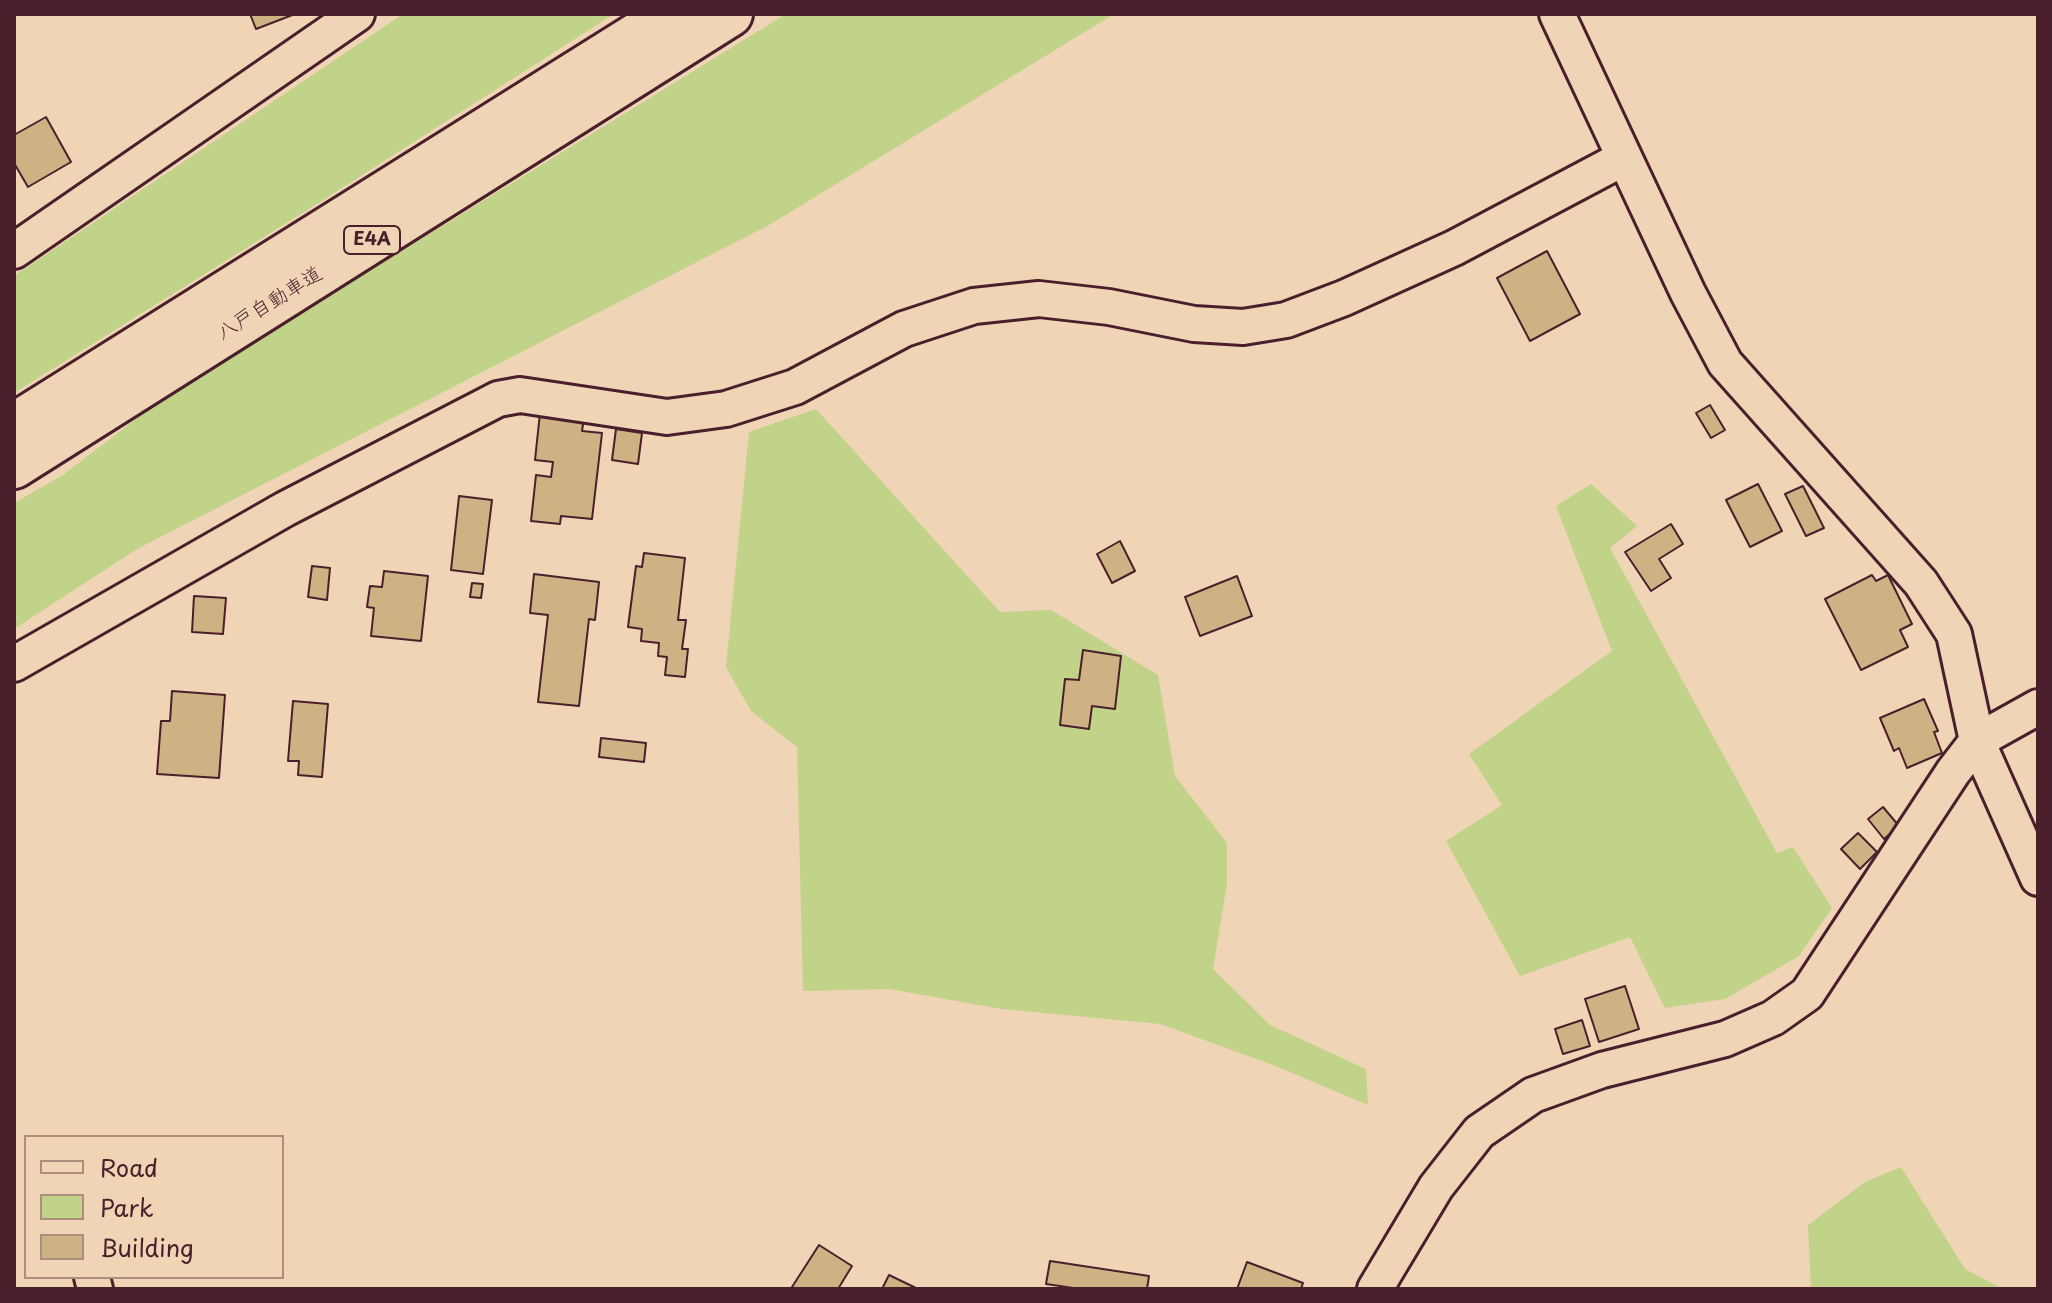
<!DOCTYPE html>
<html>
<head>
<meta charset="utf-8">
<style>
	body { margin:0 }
	#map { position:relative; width:2052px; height:1303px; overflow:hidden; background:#f0d4b6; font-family:"Playpen Sans",sans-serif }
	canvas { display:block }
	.frame { position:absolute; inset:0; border:16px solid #4a1f2b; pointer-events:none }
	.legend { position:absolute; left:24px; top:1135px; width:260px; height:144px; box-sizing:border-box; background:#f0d4b6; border:2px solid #ae8c7e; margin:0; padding:10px 14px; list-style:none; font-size:24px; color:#4a1f2b }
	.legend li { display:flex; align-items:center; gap:16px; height:40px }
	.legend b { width:40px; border:2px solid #ae8c7e }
</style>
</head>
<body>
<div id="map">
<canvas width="2052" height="1303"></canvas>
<div class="frame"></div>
<ul class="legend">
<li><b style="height:10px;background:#f0d4b6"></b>Road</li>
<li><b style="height:22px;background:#c0d388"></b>Park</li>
<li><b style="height:22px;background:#cfb284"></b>Building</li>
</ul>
</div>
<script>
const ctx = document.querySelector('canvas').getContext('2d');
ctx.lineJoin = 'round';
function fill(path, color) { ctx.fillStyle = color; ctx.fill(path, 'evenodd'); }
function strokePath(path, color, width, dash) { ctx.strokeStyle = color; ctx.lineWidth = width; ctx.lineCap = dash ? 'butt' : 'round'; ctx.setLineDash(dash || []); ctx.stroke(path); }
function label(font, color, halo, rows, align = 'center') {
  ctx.font = font + ' "Playpen Sans","Klee One",sans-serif'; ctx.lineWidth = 6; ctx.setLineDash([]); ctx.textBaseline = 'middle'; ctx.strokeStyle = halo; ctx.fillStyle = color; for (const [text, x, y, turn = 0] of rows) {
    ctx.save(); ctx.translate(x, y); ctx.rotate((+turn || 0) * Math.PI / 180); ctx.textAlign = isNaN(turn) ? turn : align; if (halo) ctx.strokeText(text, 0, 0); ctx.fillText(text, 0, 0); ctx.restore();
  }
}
fill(new Path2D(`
	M403 14H614L320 202 14 393V276Z
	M786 14H1114L769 225 137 549 14 629V503L63 475 162 399Z
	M816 409 1000 612 1051 610 1158 675 1175 776 1227 843V884L1213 969 1270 1025 1366 1069 1368 1105 1273 1065 1160 1024 1002 1009 889 989 803 991 797 747 751 711 726 667 749 432Z
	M1591 484 1637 526 1610 548 1777 853 1793 847 1832 908 1799 956 1725 999 1665 1008 1630 937 1520 976 1446 841 1502 805 1469 754 1612 651 1556 506Z
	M1901 1167 1965 1269 2003 1289H1811L1808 1225 1865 1182Z`), '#c0d388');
const building = new Path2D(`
	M250 14H295L256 29Z
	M46 117 71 162 28 187 14 163V135Z
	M1547 251 1580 314 1530 341 1497 278Z
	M1710 405 1725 430 1711 438 1696 413Z
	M540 413 584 418 582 431 602 433 592 519 561 516 560 524 531 521 536 475 551 477 553 462 535 460Z
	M616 429 642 433 638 464 612 460Z
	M1758 484 1782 531 1750 547 1726 500Z
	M1803 486 1824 528 1806 536 1785 494Z
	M459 496 492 500 483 574 451 570Z
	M1671 524 1683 544 1659 559 1671 578 1651 591 1625 552Z
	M1120 541 1135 571 1112 583 1097 554Z
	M644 553 685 558 678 620H686L682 649H688L685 677 665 675 667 657 658 656 659 643 641 641 642 629 628 627 636 566 642 567Z
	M312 566 330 568 327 600 308 597Z
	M384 571 428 576 421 641 371 636 374 608 367 607 370 586 382 587Z
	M534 574 599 582 595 620 589 619 579 706 538 702 548 615 530 613Z
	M1872 575 1876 581 1888 575 1912 624 1900 630 1908 647 1861 670 1825 599Z
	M1237 576 1252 616 1200 636 1185 597Z
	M472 583 483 584 481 598 470 597Z
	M194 596 226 598 223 634 192 632Z
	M1083 650 1121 656 1115 709 1092 706 1089 729 1060 725 1065 679 1079 680Z
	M172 691 225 695 219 778 157 774 161 721H170Z
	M1924 699 1938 731 1934 732 1942 753 1907 768 1899 748 1894 751 1880 718Z
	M293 701 328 704 322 777 298 775 299 761H288Z
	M601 738 646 743 644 762 599 757Z
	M1883 807 1899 826 1884 839 1868 819Z
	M1858 833 1877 852 1860 869 1841 849Z
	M1625 986 1639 1029 1599 1042 1585 999Z
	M1582 1020 1590 1046 1563 1054 1555 1029Z
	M819 1245 852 1266 838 1289H796L792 1287Z
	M1050 1261 1149 1276 1147 1289H1080L1046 1284Z
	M1247 1262 1303 1283 1301 1289H1237Z
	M889 1275 918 1289H882Z`);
fill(building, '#cfb284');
strokePath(building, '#4a1f2b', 2);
const street = new Path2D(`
	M1557 14 1688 293 1725 363 1921 583 1954 634 1977 741 2038 878
	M14 251 357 14
	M14 664 285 509 498 399 520 395 667 417 726 409 795 387 904 329 974 306 1039 299 1109 307 1194 324 1243 327 1286 320 1344 298 1454 248 1624 158
	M92 1277 95 1289
	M1375 1289 1436 1187 1479 1132 1533 1095 1602 1070 1725 1039 1773 1018 1807 994 1953 772 1977 741 2038 707`);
const highway = new Path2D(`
	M14 426 671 14
	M14 466 730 14`);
strokePath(street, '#4a1f2b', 40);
strokePath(highway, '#4a1f2b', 50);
strokePath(street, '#f0d4b6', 34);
strokePath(highway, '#f0d4b6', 44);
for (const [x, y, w] of [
	[372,240,56]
]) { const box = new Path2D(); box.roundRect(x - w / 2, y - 14, w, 28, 6); ctx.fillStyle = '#f0d4b6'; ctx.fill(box); strokePath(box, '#4a1f2b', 2); }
label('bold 18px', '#4a1f2b', null, [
	["E4A",372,240]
]);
label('20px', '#4a1f2b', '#f0d4b6', [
	["八戸自動車道",270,304,-32]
]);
</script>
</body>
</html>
